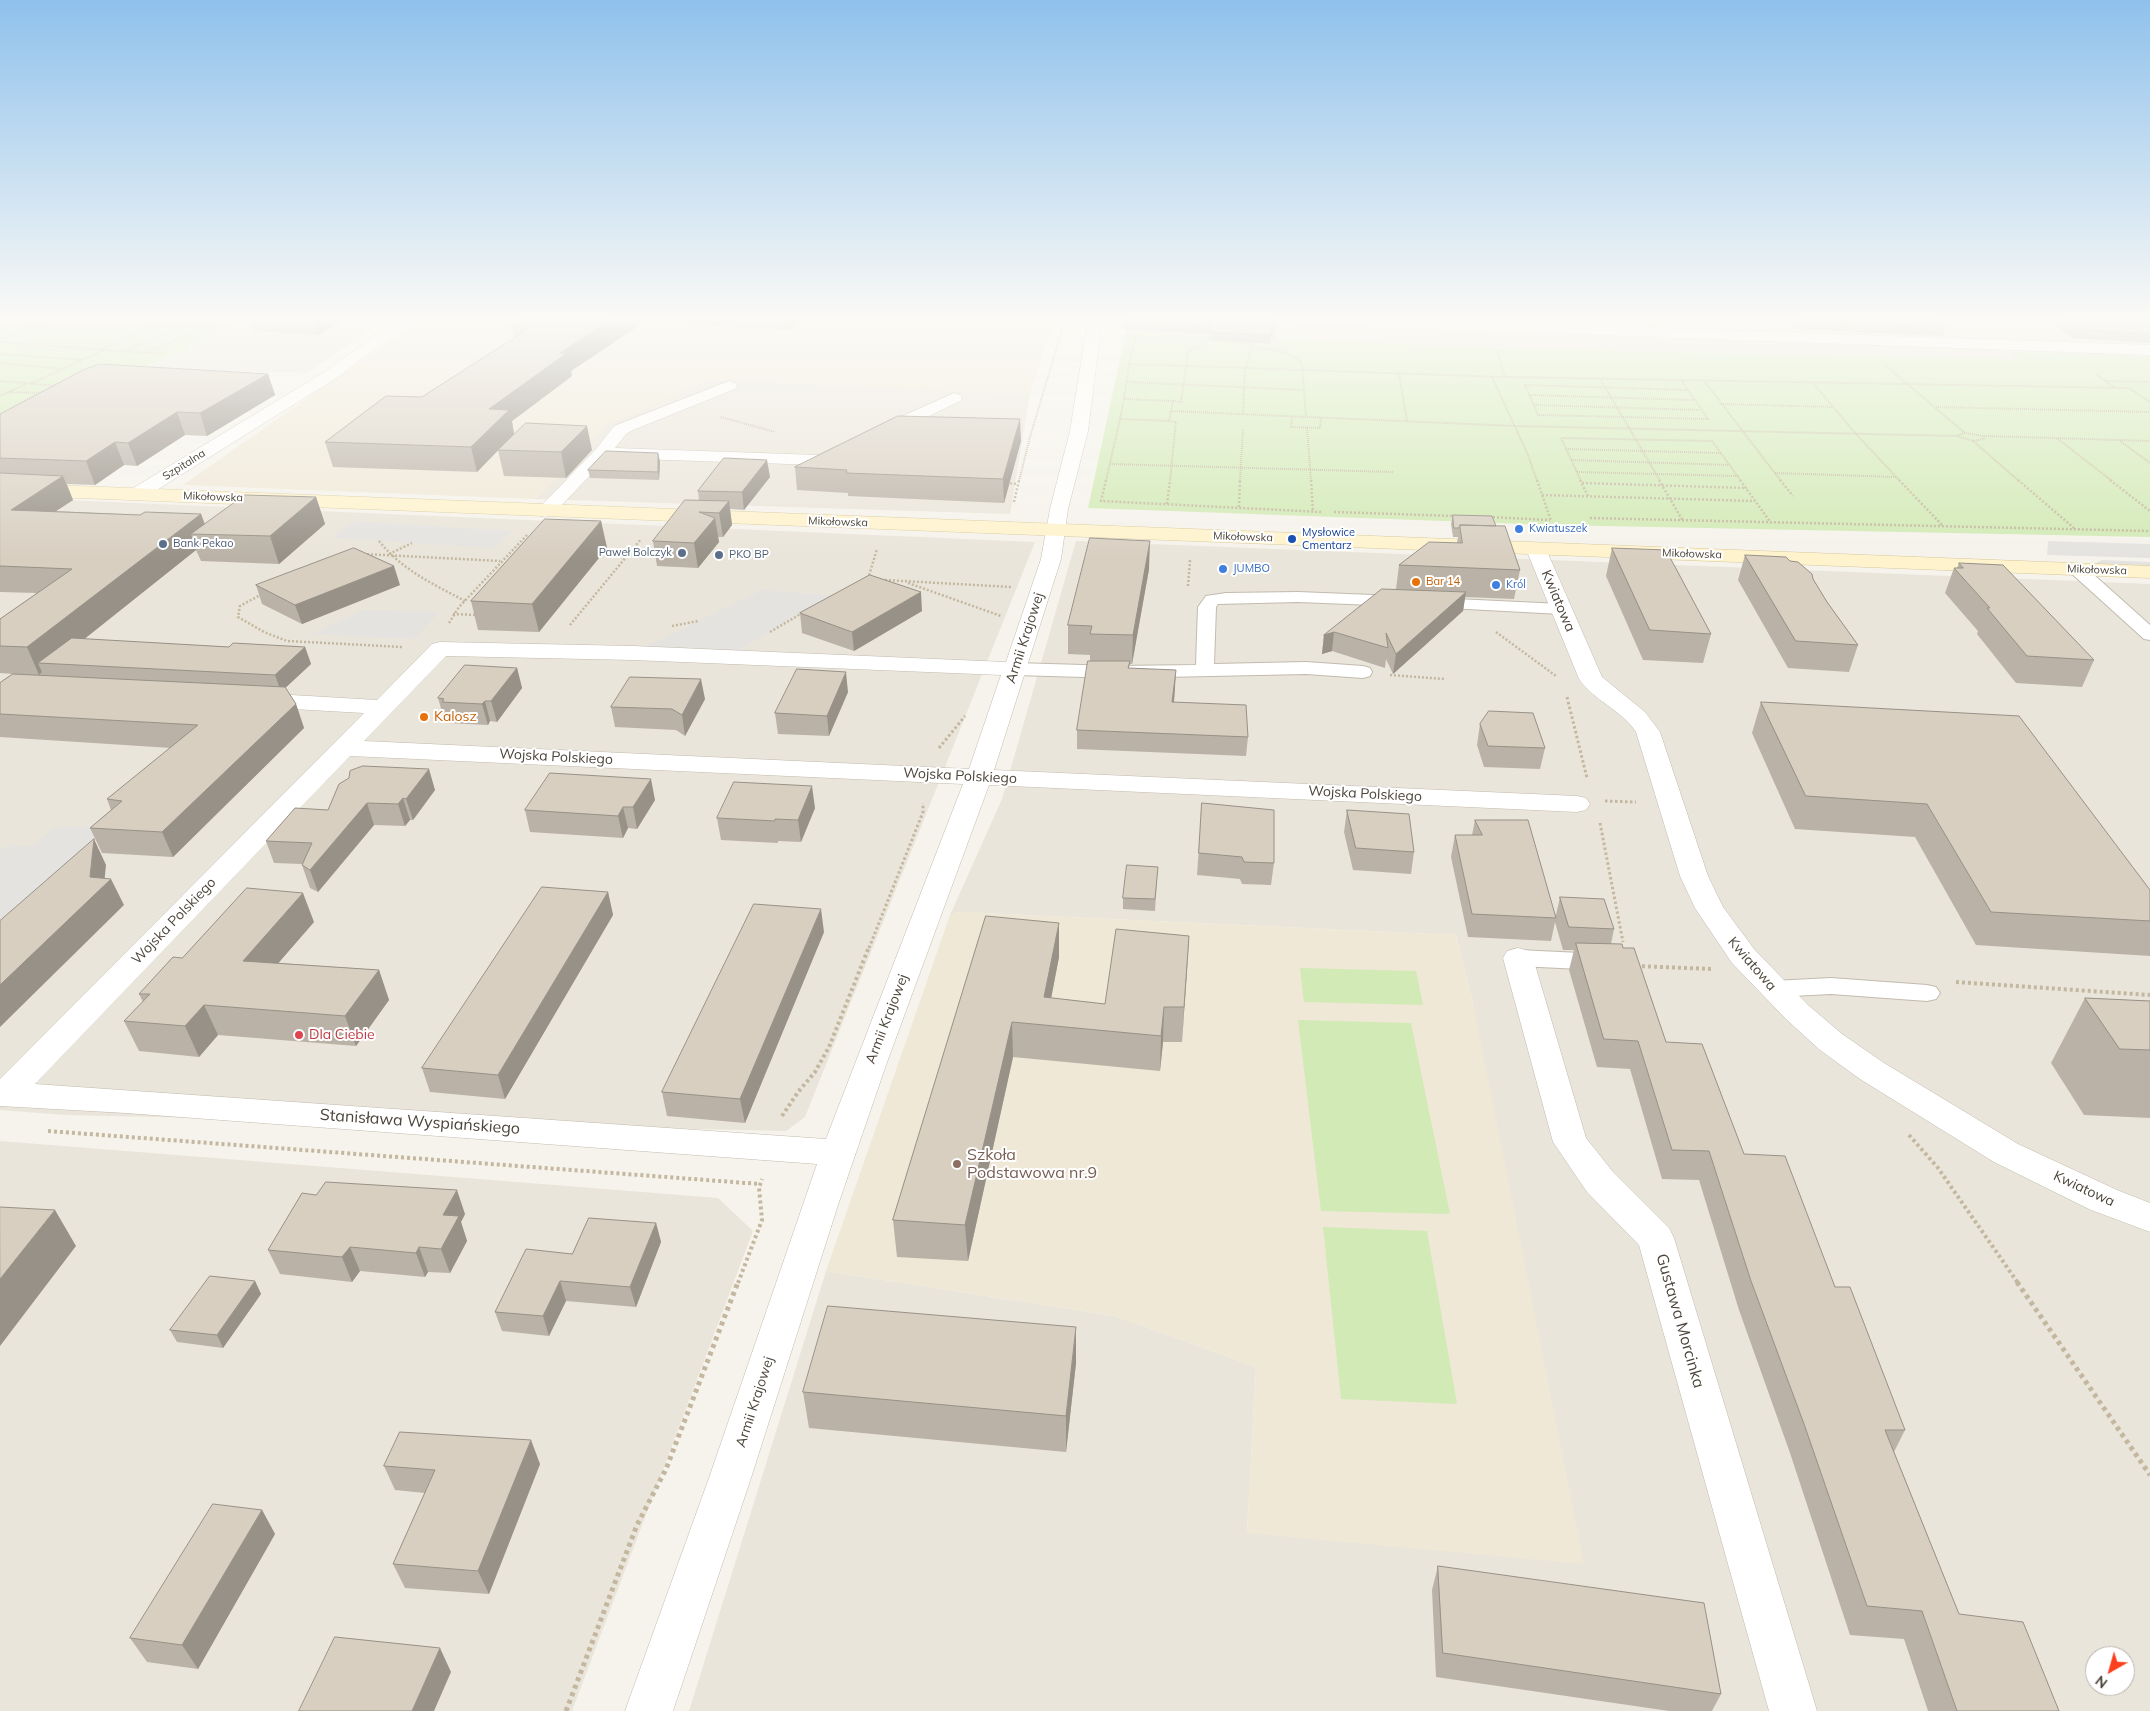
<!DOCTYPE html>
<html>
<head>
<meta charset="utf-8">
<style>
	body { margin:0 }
	#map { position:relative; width:2150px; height:1711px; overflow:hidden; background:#f6f3ec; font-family:Mulish,sans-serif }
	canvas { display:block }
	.north { position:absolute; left:2085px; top:1646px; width:50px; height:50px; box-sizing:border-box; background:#fff; border:1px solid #b7b4b0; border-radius:50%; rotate:218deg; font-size:14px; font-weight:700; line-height:20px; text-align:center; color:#4b4439 }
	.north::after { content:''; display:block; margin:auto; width:18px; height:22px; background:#fc3f1d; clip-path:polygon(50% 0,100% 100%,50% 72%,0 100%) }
</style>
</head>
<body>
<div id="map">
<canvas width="2150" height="1711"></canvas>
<div class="north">N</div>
</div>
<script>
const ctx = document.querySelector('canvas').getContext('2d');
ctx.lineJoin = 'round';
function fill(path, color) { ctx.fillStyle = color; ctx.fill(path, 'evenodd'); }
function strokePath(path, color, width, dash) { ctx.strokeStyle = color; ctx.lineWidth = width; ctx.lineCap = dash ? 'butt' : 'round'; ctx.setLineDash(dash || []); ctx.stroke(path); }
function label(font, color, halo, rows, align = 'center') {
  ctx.font = font + ' Mulish,sans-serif'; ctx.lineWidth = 4; ctx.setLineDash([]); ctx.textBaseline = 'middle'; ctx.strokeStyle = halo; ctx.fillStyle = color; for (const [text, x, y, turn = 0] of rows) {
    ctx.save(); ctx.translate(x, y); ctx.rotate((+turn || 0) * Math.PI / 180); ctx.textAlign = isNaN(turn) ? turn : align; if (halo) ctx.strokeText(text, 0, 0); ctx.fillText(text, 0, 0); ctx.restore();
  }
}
fill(new Path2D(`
	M242 320H385L307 373 139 370Z
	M1110 320H2150V356L2011 353 2019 359 1514 349 1126 331Z
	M709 379 1030 394 1010 514 535 499 607 425Z
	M0 498 66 500 1035 542 805 1117 786 1131 65 1115 0 1110Z
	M1076 541 2150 584V1711H689L826 1271 1115 1316 1256 1367 1247 1533 1474 1008 1456 935 960 912 950 915 1002 799ZM2095 1656H2125V1686H2095Z
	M0 1141 718 1198 753 1231 572 1711H0Z`), '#eae5da');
fill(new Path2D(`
	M419 320H1057L1044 351 1030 394 709 379 607 426 535 499 183 485Z
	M960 912 1456 935 1474 1008 1584 1564 1247 1533 1256 1367 1115 1316 826 1271 950 915Z`), '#efe8d6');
fill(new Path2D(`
	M0 320H245L98 389 0 429Z
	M1126 331 1514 349 2018 359 2010 352 2150 356V537L1553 525 1088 508Z
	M1300 968 1416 971 1423 1005 1304 1002Z
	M1298 1020 1411 1023 1450 1214 1321 1211Z
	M1323 1227 1427 1231 1457 1404 1341 1399Z`), '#d2eab5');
fill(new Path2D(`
	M353 521 368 522 512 531 494 548 332 538Z
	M2048 541 2150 544V558L2047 555Z
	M2102 560 2150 562V567L2095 564Z
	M762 590 833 596 724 658 633 653Z
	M364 610 439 612 414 639 312 634Z
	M55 827H92L96 840 0 931V851L10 844 32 847Z`), '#e5e3e0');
const lane = new Path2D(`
	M2077 564 2083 565 2150 625V640L2144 639 2071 573 2069 569 2071 565Z
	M1298 592 1398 596 1404 597 1407 601 1404 605 1398 606 1298 602 1218 604 1216 607 1214 664 1306 662 1363 666 1370 668 1372 672 1370 676 1363 678 1306 674 1117 678 1015 675 1008 673 1006 669 1008 665 1015 663 1117 666 1196 665 1198 607 1206 596 1226 593Z
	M1435 598 1561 604 1567 605 1570 609 1567 613 1561 614 1429 607 1426 603 1429 599Z
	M1518 950 1602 954 1611 956 1614 962 1611 968 1602 970 1518 966 1509 964 1506 958 1509 952Z
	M1831 978 1927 985 1936 987 1940 993 1936 999 1927 1001 1831 994 1773 997 1764 995 1760 989 1764 983 1773 981Z`);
const street = new Path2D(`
	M396 320H412L338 377 144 498 137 500 130 498 128 494 130 490 326 371Z
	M1088 320H1102L1088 431 1068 509 1061 559 994 770 1577 796 1586 798 1590 804 1586 810 1577 812 989 785 886 1065 838 1205 751 1478 673 1711H625L709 1478 817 1164 126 1113 0 1106V1079L364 713 257 707 249 705 245 700 249 695 257 693 377 700 432 644 440 642 633 646 1006 662 1041 559 1050 509 1070 431ZM446 656 633 660 1001 675 969 769 364 741ZM350 756 963 784 826 1139 35 1084Z
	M1291 320H1419L2150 345V355L1298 324 1293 323Z
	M729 381 735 383 737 386 735 389 633 430 626 434 615 448 818 455 837 446 843 445 849 446 852 450 849 454 820 465 607 458 552 515 545 517 538 515 536 511 596 449 614 426Z
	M954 393 960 395 962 398 960 401 888 436H876L873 432 876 428Z
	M1536 543 1543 545 1546 549 1602 677 1645 712 1660 732 1708 876 1723 907 1754 949 1808 1005 1842 1034 1884 1063 2018 1144 2117 1190 2150 1203V1232L2091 1210 1994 1162 1860 1079 1820 1050 1786 1019 1732 963 1695 908 1680 876 1636 732C1622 710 1594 701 1579 679L1526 549 1529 545Z
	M1518 948 1529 951 1533 958 1586 1138 1613 1172 1669 1228 1674 1238 1817 1711H1769L1639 1245 1587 1192 1553 1142 1503 958 1507 951Z`);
const secondary = new Path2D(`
	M0 483 2150 566V578L0 495Z`);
strokePath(lane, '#c2bbae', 2);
strokePath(street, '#c2bbae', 1);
strokePath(secondary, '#d6c79b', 1);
strokePath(new Path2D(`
	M1120 336 1184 338 1252 344V348C1271 349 1287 350 1302 363L1306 417
	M0 339 47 320
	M0 342 104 350 30 384
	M101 350 163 321
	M104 350 164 354
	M1497 351 1505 377
	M124 352 187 323
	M147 353 211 323 151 320
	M0 354 82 360
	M0 363 63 369
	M1129 364 1504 377 2129 388 2150 402
	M1885 365 1965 433
	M1399 374 1407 421
	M2096 374 2115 388
	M1492 377 1528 455 1537 481
	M1601 380 1660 481
	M0 381 57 386
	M1682 381 1708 419 1538 415 1525 385 1687 390
	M2106 381 2150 382
	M1127 382 1303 390
	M1705 382 1781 481
	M1813 383 1856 434 1900 481
	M8 392 43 393
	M1529 395 1694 400
	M0 396 26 384
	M1124 399 1173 401 1169 421 1120 419Z
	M1124 399 1129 364 1136 337
	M1173 401 1181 402 1188 352 1206 342
	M1721 404 1833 407
	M1534 405 1700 410
	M1936 407 2150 412
	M1171 411 1515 426 1955 436 1965 433 1984 436 2150 441
	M1243 414 1245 369 1252 348
	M721 417 775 432
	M1292 417 1291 427 1320 428 1321 418
	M1169 421 1176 422 1170 481
	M1307 428 1311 481
	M1957 436 1973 441
	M1984 436V439L1973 441 2019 481
	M2058 439 2112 481
	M2120 441 2150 463
	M1566 449 1721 453
	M1571 460 1730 465
	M1110 464 1393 472
	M1577 472 1738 476
	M1775 473 1896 477
	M1019 481 1030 437 1065 320
	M1106 481 1120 419
	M1240 481 1243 429
	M1581 481 1561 438 1712 441 1741 481`), '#c4b79f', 2, [1, 1]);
strokePath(new Path2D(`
	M1106 480 1101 501 1322 512
	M1311 480 1313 512
	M1537 480 1551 521
	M1580 480 1588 496
	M1659 480 1683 521
	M1740 480 1771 523
	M1780 480 1793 496
	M1899 480 1943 526
	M2018 480 2074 528
	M2110 480 2150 511
	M1006 483 1018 484
	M1582 483 1747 488
	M1542 495 1755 501
	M1014 502 1019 480
	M1167 504 1170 480
	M1239 507 1240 480
	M1334 512 1455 516
	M1489 517 1550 520
	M1590 518 2150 531
	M379 541C402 570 433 584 465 601
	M363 554 500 561
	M389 554 412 543
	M868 579 877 549
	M885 580 1011 587
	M908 583 1001 616
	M1188 586 1190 560
	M262 594 240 606 238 617 264 632 287 641 402 647
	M453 614 476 615
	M449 623 459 607 527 535
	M570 625 641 539
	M672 626 698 621
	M770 632 804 612
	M1496 632 1556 676
	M1390 675 1444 679`), '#c4b79f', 2.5, [2, 2]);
strokePath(new Path2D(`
	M1567 697 1587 778
	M939 748 965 716
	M1605 801 1636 802
	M1600 823 1623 942
	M869 948 923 812V803`), '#c4b79f', 3, [2.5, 2.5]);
strokePath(new Path2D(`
	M1636 966 1712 969
	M1956 982 2150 995
	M782 1116 798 1092 815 1072 829 1047 869 947
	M48 1131 760 1184
	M1909 1135 1938 1168 2018 1283
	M738 1283 762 1220 759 1188 762 1179`), '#c4b79f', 4, [3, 3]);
strokePath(new Path2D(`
	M2017 1282 2150 1475
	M566 1711 637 1525 666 1469 738 1282`), '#c4b79f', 5, [4, 4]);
fill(lane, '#fff');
fill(street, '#fff');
fill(secondary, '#fff3cd');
fill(new Path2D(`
	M251 320H345L318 335 254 331Z
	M521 320H855L852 324 799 321 790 330 644 322 571 371 572 376 512 421 514 434 477 472 333 467 325 442 422 397 514 338 511 326Z
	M1277 320 1274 338 1271 337 1270 344 1209 340V334L1124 330V321Z
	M1786 320H1938L1945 327 1943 336 1794 329Z
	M2049 320H2150V343L2072 338Z
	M268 374 275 395 207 436 185 435 137 466 124 465 95 485 67 484 73 500 56 511 140 515 201 514 205 524 316 497 325 524 279 564 201 561 196 550 84 639 229 647H305L311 664 285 688 296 704 304 728 173 857 102 853 90 828 111 810 107 799 171 748 0 737V683L13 674 0 673V619L37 593 0 592V414Z
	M1021 441 1004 503 848 496V493L797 490 795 467Z
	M498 450H592L566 478 504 476Z
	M658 453 660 462 659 480 590 478 588 470Z
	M770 477 744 510 730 509 732 525 723 537H718L719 542 698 568 657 566 653 541 699 500 698 491Z
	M1453 515 1496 526 1520 570 1514 599 1465 597 1463 611 1393 674 1386 659 1385 668 1332 651 1322 654 1324 635 1396 589 1399 565 1457 543 1458 537H1453L1451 524Z
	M601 521 607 548 539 632 478 630 471 601Z
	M1612 548 1711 634 1703 663 1643 660 1606 576Z
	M1745 555 1813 579 1827 602 1858 645 1849 672 1788 668 1738 580Z
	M1959 563 2094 660 2082 687 2016 683 1977 634 1978 631 1945 593 1954 568H1957Z
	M1149 569 1132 664H1130L1129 668 1175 688 1174 702 1248 737 1246 756 1077 749V730L1090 661V655L1068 654V625Z
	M256 585H400L302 624 262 604Z
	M922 611 854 651 802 633 800 613Z
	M517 668 522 688 497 722 490 721 488 725 448 723 446 719H444L438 698Z
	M848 692 829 736 778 734 775 713Z
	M705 699 685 736 676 730 615 727 611 707Z
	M1761 702 2150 890V956L1976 945 1915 837 1795 829 1752 733Z
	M1480 724 1545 748 1540 769 1484 767 1477 745Z
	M349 778 435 790 413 820H410L405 826 374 825 318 892 310 888 302 865V864L274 863 266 841 328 810Z
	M655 800 637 829 628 828 623 838 530 832 525 810Z
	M1202 803 1274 863 1271 885 1242 884 1240 879 1197 875Z
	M815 808 801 842 778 841V843L721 840 717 818Z
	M1347 810 1414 852 1411 874 1353 870 1344 832Z
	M1475 820 1556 915 1560 897 1614 929 1611 944 1666 1042 1744 1154 1835 1287 1905 1430 1894 1452 1959 1614 2059 1711H1928L1904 1639 1850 1635 1790 1453 1739 1310 1699 1180 1662 1179 1630 1069 1597 1067 1569 970 1574 950H1563L1555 922 1551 941 1468 937 1451 857 1455 835H1472Z
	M1157 878 1155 911 1123 909V898Z
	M608 892 613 915 505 1099 430 1092 422 1068Z
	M986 916 1059 957 1051 998 1105 1004 1189 936 1182 1042H1163L1160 1071 1013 1057 968 1261 897 1257 893 1220Z
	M314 922 278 963 379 970 389 1000 356 1046 218 1035 199 1057 139 1051 124 1021 143 1002 139 994 182 958Z
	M824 932 745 1123 667 1116 662 1092Z
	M2085 998 2150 1001V1118L2084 1115 2051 1063Z
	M465 1214 461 1222 467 1241 450 1273 428 1272 425 1277 360 1271 352 1282 280 1274 268 1250Z
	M656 1223 661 1242 636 1307 566 1301 549 1336 502 1331 495 1312 572 1254Z
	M255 1281 261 1294 223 1348 177 1342 170 1330Z
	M1076 1363 1066 1452 809 1428 803 1392Z
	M540 1464 489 1594 405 1588 393 1564 425 1493 395 1490 384 1466Z
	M262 1510 275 1534 198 1669 147 1662 130 1638Z
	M1438 1566 1721 1694 1712 1711H1669L1436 1677 1432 1590Z`), '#bab2a6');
fill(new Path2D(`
	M314 320H345L318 335Z
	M610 320H644V322L571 371 572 376 512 421 514 434 477 472 471 447 489 409 560 353Z
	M789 320H799V321L790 330Z
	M268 374 275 395 207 436 200 413Z
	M177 412 185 435 137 466 128 443Z
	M1020 419 1021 441 1004 503 1003 479Z
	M587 426 592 450 566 478 561 452Z
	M115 442 124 465 95 485 86 461Z
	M658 453 660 462 659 480 658 472Z
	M767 460 770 477 744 510 742 492Z
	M63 476 73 500 21 534 11 510Z
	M316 497 325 524 279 564 270 536Z
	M729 501 732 525 723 537 719 513Z
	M201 514 208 534H191L196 550 53 664 38 663 42 672 39 675 27 647Z
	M715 518 719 542 698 568 694 543Z
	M601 521 607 548 539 632 532 604Z
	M1150 541 1149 569 1132 664 1133 635Z
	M394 566 400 585 302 624 295 605Z
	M921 592 922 611 854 651 852 632Z
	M1466 592 1463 611 1393 674 1396 654Z
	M1334 632 1332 651 1322 654 1324 635Z
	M305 647 311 664 281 692 275 675Z
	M517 668 522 688 497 722 491 701Z
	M1176 670 1175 688 1172 721V702Z
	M846 672 848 692 829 736 827 716Z
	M701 679 705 699 685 736 682 715Z
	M485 701 490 721 488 725 482 704Z
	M296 704 304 728 173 857 162 832Z
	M429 769 435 790 413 820 406 799Z
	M651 779 655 800 637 829 633 807Z
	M812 786 815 808 801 842 798 820Z
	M403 798 410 820 405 826 398 804Z
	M367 803 374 825 318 892 310 870Z
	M623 807 628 828 623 838 618 816Z
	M94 839 106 865 104 885 111 879 124 905 0 1027V985L90 877Z
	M608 892 613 915 505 1099 498 1075Z
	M303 893 314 922 255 990 243 961Z
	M821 909 824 932 745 1123 740 1099Z
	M1059 923V957L1046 1025 1044 997Z
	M1189 936 1187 970 1182 1042 1184 1007Z
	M379 970 389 1000 356 1046 345 1016Z
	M204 1005 218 1035 199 1057 185 1026Z
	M1164 1007 1163 1042 1160 1071 1161 1036Z
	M1012 1022 1013 1057 968 1261 965 1225Z
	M457 1190 465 1214 461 1222 467 1241 450 1273 441 1249 443 1215Z
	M55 1210 76 1246 0 1346V1279Z
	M656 1223 661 1242 636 1307 630 1287Z
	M350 1247 360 1271 352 1282 342 1257Z
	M419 1247 428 1272 425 1277 416 1253Z
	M255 1281 261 1294 223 1348 217 1335Z
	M560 1281 566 1301 549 1336 543 1316Z
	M1076 1327V1363L1066 1452V1416Z
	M531 1440 540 1464 489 1594 478 1571Z
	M262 1510 275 1534 198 1669 182 1645Z
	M440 1648 451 1672 434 1711H412Z`), '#979187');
const building = new Path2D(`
	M521 320H610L560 353H567L489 409 509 410 471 447 325 442 386 396 422 397 531 327 511 326Z
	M1125 320H1276L1274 329H1272L1271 335 1209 332 1211 326 1124 321Z
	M1796 320H1938L1945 327 1796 321Z
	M2063 320H2150V334L2075 329Z
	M100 364 268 374 200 413 177 412 128 443 115 442 86 461 0 458V414L83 370Z
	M898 416 1020 419 1003 479 846 473 847 470 795 467Z
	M526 423 587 426 561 452 498 450Z
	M606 451 658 453V472L588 470Z
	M724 458 767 460 742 492 698 491Z
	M0 473 63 476 11 510 140 515 145 512 201 514 27 647 0 646V619L72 569 0 566Z
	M245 495 316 497 270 536 191 534Z
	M685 500 729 501 719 513 699 512 715 518 694 543 653 541Z
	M1453 515 1492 516 1496 526 1460 525 1459 528H1454Z
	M545 519 601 521 532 604 471 601Z
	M1460 525 1505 526 1520 570 1399 565 1429 542 1462 543Z
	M1090 538 1150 541 1133 635 1090 634 1092 626 1068 625Z
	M354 548 394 566 295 605 256 585Z
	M1612 548 1666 550 1711 634 1650 630Z
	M1745 555 1786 557 1790 561 1798 562 1812 574 1813 579 1827 602 1858 645 1796 641Z
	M1959 563 2003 565 2094 660 2027 656 1987 608H1990L1954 568H1963Z
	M870 575 921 592 852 632 800 613Z
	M1382 589 1466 592 1396 654 1386 633 1388 648 1334 632 1324 635Z
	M72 638 229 647 233 643 305 647 275 675 38 663Z
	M1088 661H1130L1128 668 1176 670 1172 702 1246 705 1248 737 1077 730Z
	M465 665 517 668 491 701H485L482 704 442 702 444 699 438 698Z
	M797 669 846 672 827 716 775 713Z
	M13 674 285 687 296 704 162 832 90 828 122 801 107 799 198 725 0 714V683Z
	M630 677 701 679 682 715 672 709 611 707Z
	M1761 702 2019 716 2150 890V921L1991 912 1927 804 1806 796Z
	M1489 711 1533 713 1545 748 1488 746 1480 724Z
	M363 766 429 769 406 799 403 798 398 804 367 803 310 870 302 865 312 843 266 841 295 808 328 810 339 784 349 778 350 771Z
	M550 773 651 779 633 807H623L618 816 525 810Z
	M734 782 812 786 798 820 775 819V821L717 818Z
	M1202 803 1274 810V863L1244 862 1242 857 1199 853Z
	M1347 810 1409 814 1414 852 1356 848Z
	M1475 820H1528L1556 918 1472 914 1455 835H1482Z
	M94 839 90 877 111 879 0 985V921Z
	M1127 865 1158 867 1155 899 1123 898Z
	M542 887 608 892 498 1075 422 1068Z
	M247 888 303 893 243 961 379 970 345 1016 204 1005 185 1026 124 1021 150 994H139L173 957 182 958Z
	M1560 897 1604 899 1614 929 1569 927Z
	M754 904 821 909 740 1099 662 1092Z
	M986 916 1059 923 1044 997 1105 1004 1116 929 1189 936 1184 1007H1164L1161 1036 1012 1022 965 1225 893 1220Z
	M1576 943 1622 944 1623 948H1634L1666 1042 1702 1044 1744 1154 1785 1156 1835 1287H1850L1905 1430H1885L1959 1614 2023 1622 2059 1711H1957L1922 1611 1867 1606 1804 1424 1751 1281 1709 1151 1672 1150 1638 1041 1604 1039Z
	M2085 998 2150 1001V1050L2120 1049Z
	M326 1182 457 1190 443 1215 459 1216 441 1249 419 1247 416 1253 350 1247 342 1257 268 1250 302 1193 316 1195Z
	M0 1207 55 1210 0 1279Z
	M589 1218 656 1223 630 1287 560 1281 543 1316 495 1312 526 1249 572 1254Z
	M210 1276 255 1281 217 1335 170 1330Z
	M828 1306 1076 1327 1066 1416 803 1392Z
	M400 1432 531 1440 478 1571 393 1564 435 1470 384 1466Z
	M213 1504 262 1510 182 1645 130 1638Z
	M1438 1566 1704 1603 1721 1694 1443 1653Z
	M335 1637 440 1648 412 1711H299Z`);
fill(building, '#d8cfc1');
strokePath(building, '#979187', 1);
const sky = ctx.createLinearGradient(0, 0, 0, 559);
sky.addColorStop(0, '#8fc1ec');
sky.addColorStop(0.57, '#fbfaf6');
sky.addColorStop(1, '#fbfaf600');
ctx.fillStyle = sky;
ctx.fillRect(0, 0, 2150, 559);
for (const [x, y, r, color] of [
	[1519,529,5,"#3f7fe0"],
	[1292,539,5,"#1a4fb4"],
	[163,544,5,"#5c6f8a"],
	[682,553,5,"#5c6f8a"],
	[719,555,5,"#5c6f8a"],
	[1223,569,5,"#3f7fe0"],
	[1416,582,5,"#e8710a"],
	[1496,585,5,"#3f7fe0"],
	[424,717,5,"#e8710a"],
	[299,1035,5,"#e0444e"],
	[957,1164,5,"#8d6e63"]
]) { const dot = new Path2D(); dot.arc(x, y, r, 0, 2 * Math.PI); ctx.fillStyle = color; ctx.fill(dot); strokePath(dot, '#fff', 2); }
label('11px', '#4b4439', '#fff', [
	["Szpitalna",184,465,-32],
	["Mikołowska",213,497,2],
	["Mikołowska",838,522,2],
	["Mikołowska",1243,537,2],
	["Mikołowska",1692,554,2],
	["Mikołowska",2097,570,2]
]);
label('11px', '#366cbe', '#fff', [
	["Kwiatuszek",1529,529],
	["JUMBO",1233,569],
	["Król",1506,585]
], 'left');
label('11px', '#164399', '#fff', [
	["Mysłowice",1302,533],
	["Cmentarz",1302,546]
], 'left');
label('11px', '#4e5e75', '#fff', [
	["Bank Pekao",173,544],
	["Paweł Bolczyk",672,553,"right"],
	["PKO BP",729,555]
], 'left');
label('11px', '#c56008', '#fff', [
	["Bar 14",1426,582]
], 'left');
label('14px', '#4b4439', '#fff', [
	["Kwiatowa",1558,601,67],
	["Armii Krajowej",1025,638,-72],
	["Wojska Polskiego",556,757,3],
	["Wojska Polskiego",960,776,3],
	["Wojska Polskiego",1365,794,3],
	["Wojska Polskiego",174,921,-46],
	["Kwiatowa",1752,964,49],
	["Armii Krajowej",887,1019,-69],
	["Kwiatowa",2084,1189,25],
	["Armii Krajowej",755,1402,-72]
]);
label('14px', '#c56008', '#fff', [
	["Kalosz",434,717]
], 'left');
label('14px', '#be3a42', '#fff', [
	["Dla Ciebie",309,1035]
], 'left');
label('16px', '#4b4439', '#fff', [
	["Stanisława Wyspiańskiego",420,1122,4],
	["Gustawa Morcinka",1680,1321,74]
]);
label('16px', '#785e54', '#fff', [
	["Szkoła",967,1155],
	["Podstawowa nr.9",967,1173]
], 'left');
</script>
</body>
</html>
